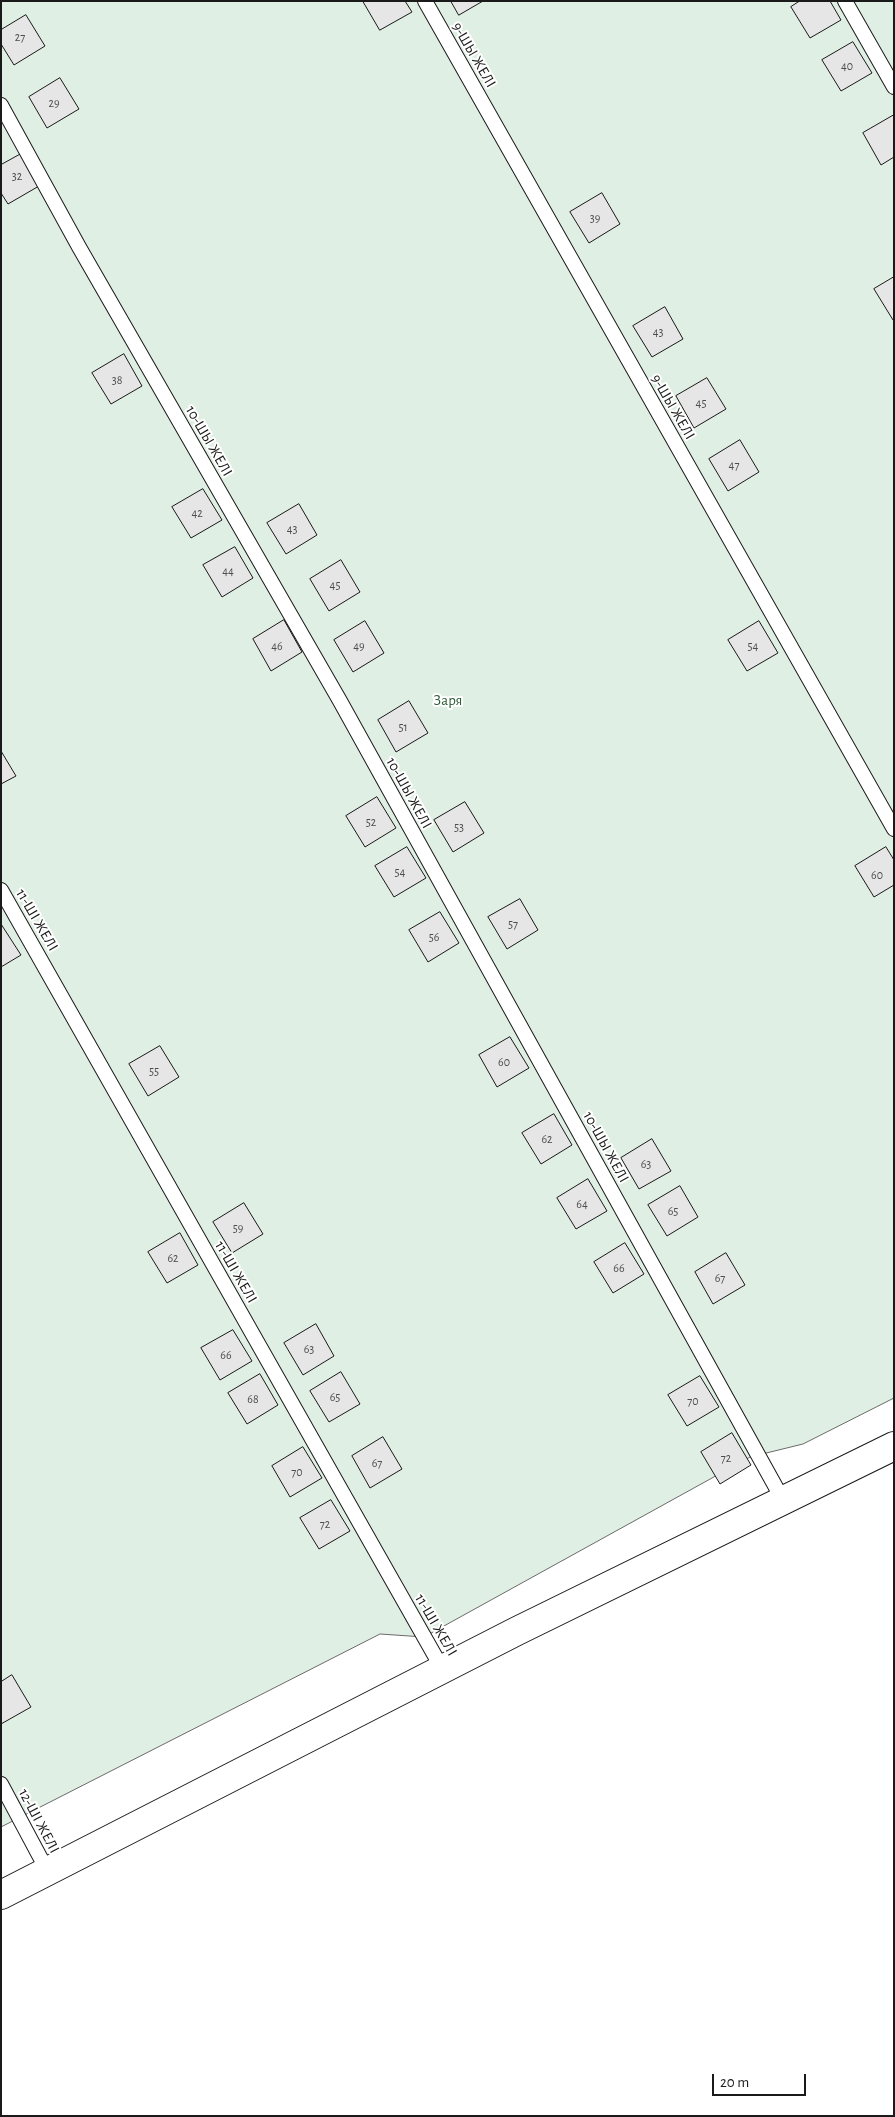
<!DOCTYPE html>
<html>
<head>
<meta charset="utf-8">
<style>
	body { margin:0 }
	#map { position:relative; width:895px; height:2117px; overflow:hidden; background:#fff; font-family:"Alegreya Sans",sans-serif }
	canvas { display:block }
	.frame { position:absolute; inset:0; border:2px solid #1a1a1a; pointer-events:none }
	.scale { position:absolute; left:712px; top:2074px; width:94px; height:22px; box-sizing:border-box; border:2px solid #1a1a1a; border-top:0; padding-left:6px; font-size:15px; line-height:18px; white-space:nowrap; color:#1a1a1a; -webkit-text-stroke:4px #fff; paint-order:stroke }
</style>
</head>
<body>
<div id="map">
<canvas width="895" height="2117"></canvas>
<div class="frame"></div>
<div class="scale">20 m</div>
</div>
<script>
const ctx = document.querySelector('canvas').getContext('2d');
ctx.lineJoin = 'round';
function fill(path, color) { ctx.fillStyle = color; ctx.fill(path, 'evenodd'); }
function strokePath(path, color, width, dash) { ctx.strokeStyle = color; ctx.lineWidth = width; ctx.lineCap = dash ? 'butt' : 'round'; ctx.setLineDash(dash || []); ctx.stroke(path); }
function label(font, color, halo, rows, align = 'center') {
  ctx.font = font + ' "Alegreya Sans",sans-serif'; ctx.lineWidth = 4; ctx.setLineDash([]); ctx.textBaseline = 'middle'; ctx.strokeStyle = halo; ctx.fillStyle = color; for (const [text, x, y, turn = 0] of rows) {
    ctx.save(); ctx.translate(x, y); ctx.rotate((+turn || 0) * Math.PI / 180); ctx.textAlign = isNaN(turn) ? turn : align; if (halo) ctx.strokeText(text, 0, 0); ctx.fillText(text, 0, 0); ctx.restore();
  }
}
const green = new Path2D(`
	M1 1H894V1398L803 1444 750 1457 424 1637 380 1634 1 1827Z`);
fill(green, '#e0efe3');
strokePath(green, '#6a6a6a', 1);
const building = new Path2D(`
	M363 1H405L412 12 380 30Z
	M451 1H483L459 15Z
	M800 1H830L841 20 810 38 791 7Z
	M26 15 45 46 14 65 1 44V30Z
	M853 42 872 73 841 91 822 60Z
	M60 78 79 109 47 128 29 97Z
	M894 115V157L881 165 863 133Z
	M21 154 39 186 8 204 1 193V165Z
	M602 193 620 224 589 243 570 212Z
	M894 277V320H893L874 289Z
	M665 307 683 339 652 357 633 326Z
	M124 354 142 386 111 404 92 373Z
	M707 378 726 409 694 428 676 396Z
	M740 440 759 472 728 491 709 459Z
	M203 489 222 520 191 538 172 507Z
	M299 504 317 535 286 554 267 523Z
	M235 547 253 578 222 597 203 565Z
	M341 560 360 592 329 611 310 579Z
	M284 620 302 652 271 671 253 639Z
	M365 621 384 653 353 672 334 640Z
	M759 621 778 653 747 671 728 640Z
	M409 701 428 733 396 752 378 720Z
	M1 751 16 776 1 784Z
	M377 797 396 828 365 847 346 816Z
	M465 802 484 833 453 852 434 820Z
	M407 847 426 878 394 897 375 866Z
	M886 847 894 860V885L874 897 855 866Z
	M520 899 538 930 507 949 488 917Z
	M440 912 459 943 428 962 409 930Z
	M1 924 21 955 1 967Z
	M510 1037 529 1068 497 1087 479 1055Z
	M160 1046 179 1077 148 1096 129 1064Z
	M554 1114 572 1145 541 1164 522 1133Z
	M652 1139 671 1171 639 1189 621 1158Z
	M588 1179 607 1211 576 1229 557 1198Z
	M680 1186 698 1217 667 1236 648 1205Z
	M244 1203 263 1234 232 1253 213 1222Z
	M180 1233 198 1265 167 1283 148 1252Z
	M625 1243 644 1274 613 1293 594 1262Z
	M726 1253 745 1285 713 1304 695 1272Z
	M316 1324 334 1356 303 1375 284 1343Z
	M233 1330 252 1361 220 1380 201 1348Z
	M341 1372 360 1404 329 1422 310 1391Z
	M260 1374 278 1405 247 1424 228 1393Z
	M700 1376 719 1407 687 1426 668 1395Z
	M732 1433 751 1465 720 1484 701 1452Z
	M383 1437 402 1469 370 1488 352 1456Z
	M303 1447 322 1478 290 1497 272 1466Z
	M331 1500 350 1531 319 1549 300 1518Z
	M12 1675 31 1707 1 1724V1682Z`);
fill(building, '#e6e6e6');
strokePath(building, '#1a1a1a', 1);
const lane = new Path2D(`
	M425 1 894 829
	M845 1 894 87
	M1 105 79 247 340 701 783 1500
	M1 890 443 1670
	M1 1784 48 1872`);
const street = new Path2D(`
	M1 1895 517 1631 894 1446`);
strokePath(lane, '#1a1a1a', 16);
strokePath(street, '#1a1a1a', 30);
strokePath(lane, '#fff', 14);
strokePath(street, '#fff', 28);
label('12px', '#4d4d4d', null, [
	["27",20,37],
	["40",847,66],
	["29",54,103],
	["32",17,176],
	["39",595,218],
	["43",658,332],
	["38",117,380],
	["45",701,403],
	["47",734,465],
	["42",197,513],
	["43",292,529],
	["44",228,571],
	["45",335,585],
	["46",277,646],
	["49",359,646],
	["54",753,646],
	["51",403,727],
	["52",371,822],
	["53",459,827],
	["54",400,872],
	["60",877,875],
	["57",513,924],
	["56",434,937],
	["60",504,1062],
	["55",154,1071],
	["62",547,1139],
	["63",646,1164],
	["64",582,1204],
	["65",673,1211],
	["59",238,1228],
	["62",173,1258],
	["66",619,1268],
	["67",720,1278],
	["63",309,1349],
	["66",226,1355],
	["65",335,1397],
	["68",253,1399],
	["70",693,1401],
	["72",726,1458],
	["67",377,1463],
	["70",297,1472],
	["72",325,1524]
]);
label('15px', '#1a1a1a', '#fff', [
	["9-ШЫ ЖЕЛІ",474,55,60],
	["9-ШЫ ЖЕЛІ",673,407,60],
	["10-ШЫ ЖЕЛІ",209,441,60],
	["10-ШЫ ЖЕЛІ",409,793,61],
	["11-ШІ ЖЕЛІ",37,920,60],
	["10-ШЫ ЖЕЛІ",606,1147,61],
	["11-ШІ ЖЕЛІ",236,1272,60],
	["11-ШІ ЖЕЛІ",436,1625,60],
	["12-ШІ ЖЕЛІ",39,1821,62]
]);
label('15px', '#2b5a34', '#fff', [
	["Заря",448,700]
]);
</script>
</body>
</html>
